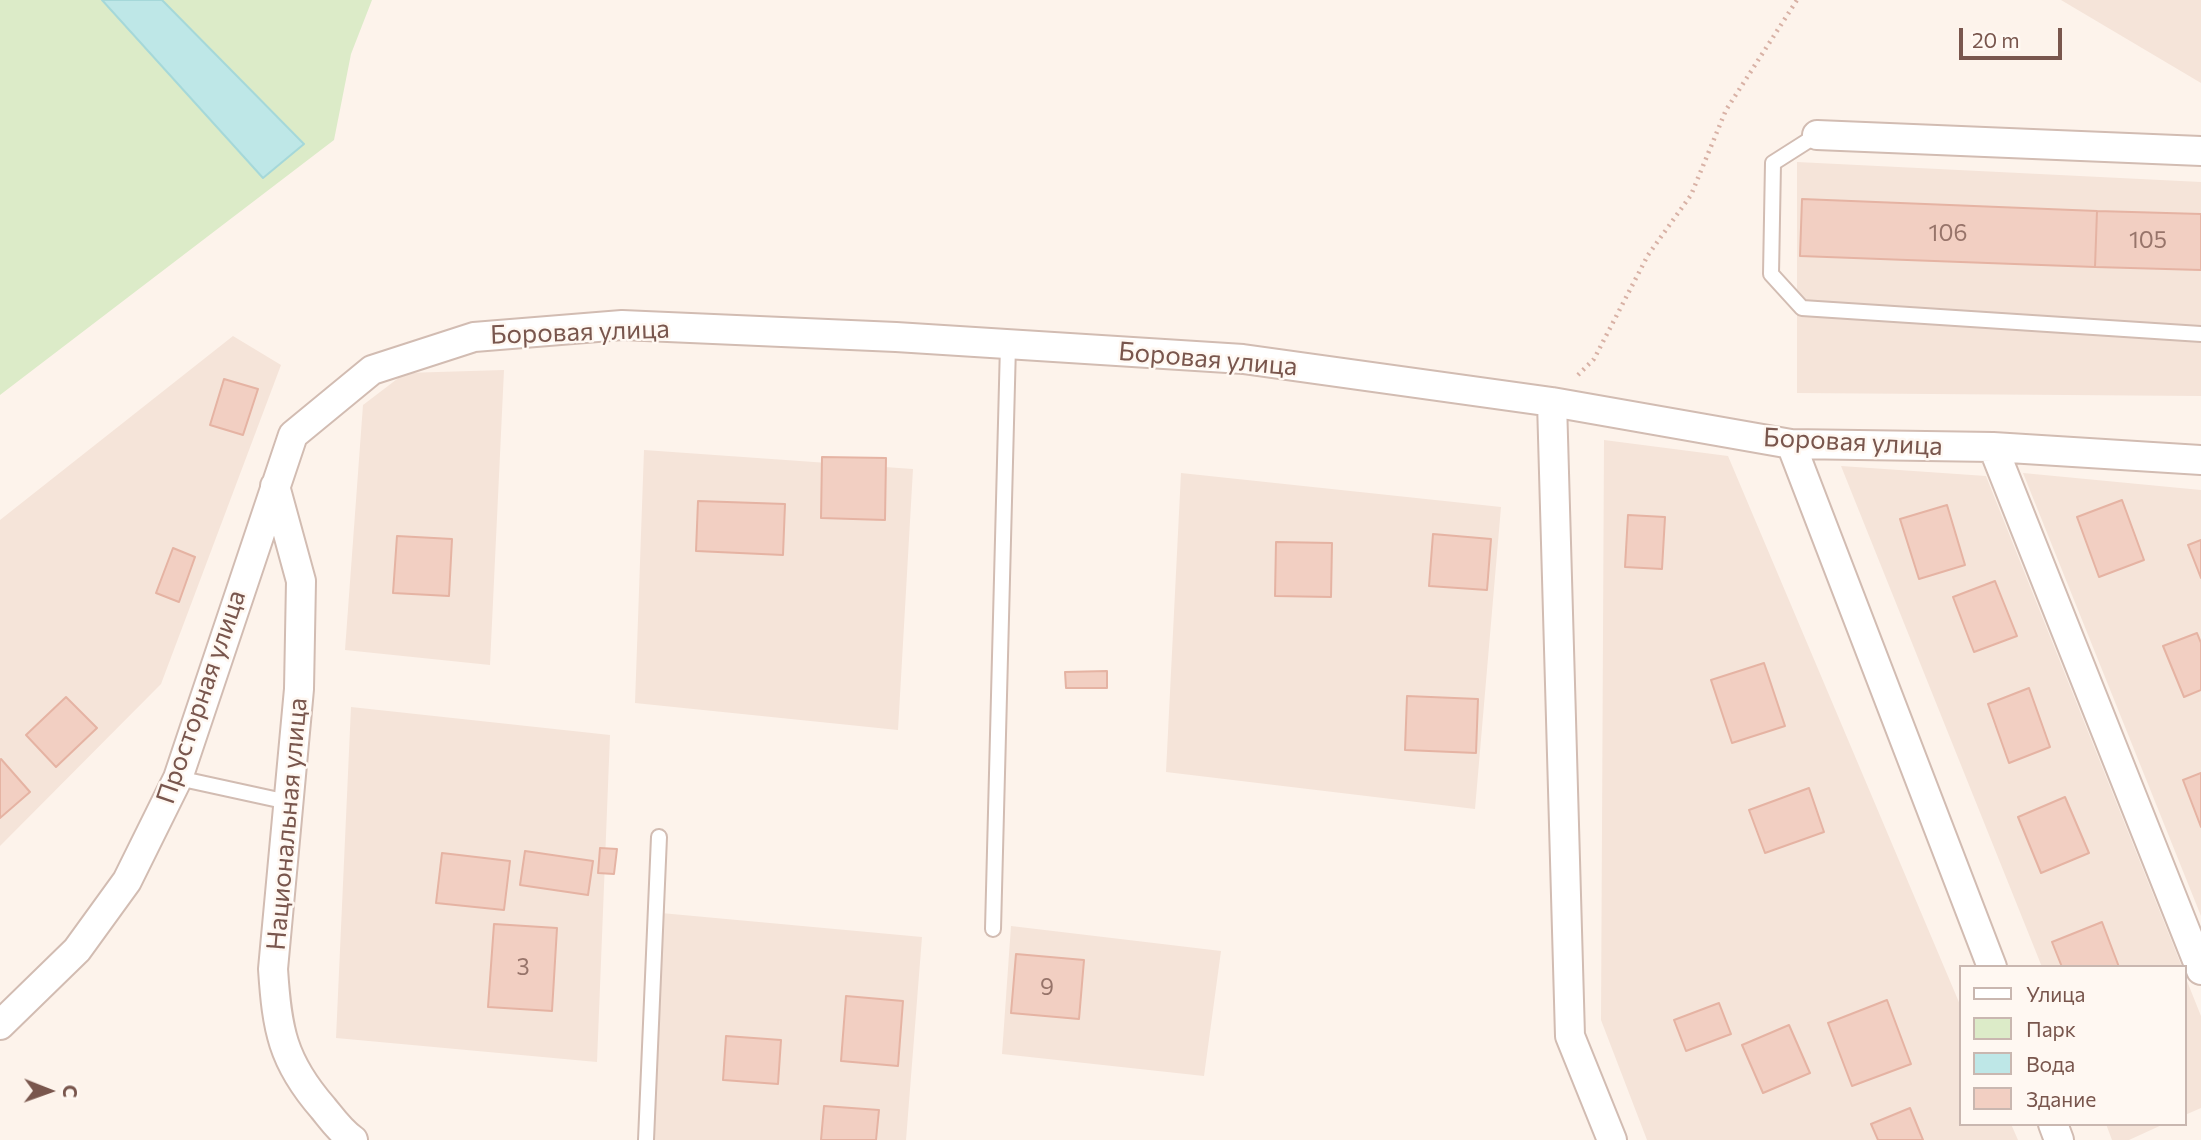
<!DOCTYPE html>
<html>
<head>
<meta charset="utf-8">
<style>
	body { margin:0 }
	#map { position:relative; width:2201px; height:1140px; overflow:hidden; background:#fdf3eb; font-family:Commissioner,sans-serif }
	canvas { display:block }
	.legend { position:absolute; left:1959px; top:965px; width:228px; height:161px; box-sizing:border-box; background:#fff8f2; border:2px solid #c9b7b0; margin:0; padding:9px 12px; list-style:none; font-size:21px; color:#79564d }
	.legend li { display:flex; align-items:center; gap:14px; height:35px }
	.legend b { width:35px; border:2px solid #c9b7b0 }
	.north { position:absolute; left:14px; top:1056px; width:70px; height:70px; -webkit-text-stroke:5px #fff8f2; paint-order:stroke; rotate:91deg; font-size:19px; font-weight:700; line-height:28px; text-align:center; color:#79564d }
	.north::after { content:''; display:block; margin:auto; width:24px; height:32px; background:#79564d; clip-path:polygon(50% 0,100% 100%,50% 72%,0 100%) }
	.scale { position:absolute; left:1959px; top:28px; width:103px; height:32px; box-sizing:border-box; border:4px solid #79564d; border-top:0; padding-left:9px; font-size:21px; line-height:24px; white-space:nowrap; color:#79564d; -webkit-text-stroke:5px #fff8f2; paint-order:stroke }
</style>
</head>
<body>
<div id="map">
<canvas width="2201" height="1140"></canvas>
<ul class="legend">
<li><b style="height:9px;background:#fff"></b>Улица</li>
<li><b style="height:19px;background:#dcebc8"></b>Парк</li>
<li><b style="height:19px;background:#bee7e7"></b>Вода</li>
<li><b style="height:19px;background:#f2cfc2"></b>Здание</li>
</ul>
<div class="north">С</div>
<div class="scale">20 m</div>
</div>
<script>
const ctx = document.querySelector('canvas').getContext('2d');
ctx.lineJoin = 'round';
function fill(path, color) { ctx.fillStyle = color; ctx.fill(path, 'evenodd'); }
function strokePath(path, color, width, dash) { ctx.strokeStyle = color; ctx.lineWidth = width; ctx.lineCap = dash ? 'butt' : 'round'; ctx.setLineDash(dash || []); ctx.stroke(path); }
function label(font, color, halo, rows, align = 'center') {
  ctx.font = font + ' Commissioner,sans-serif'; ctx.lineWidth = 5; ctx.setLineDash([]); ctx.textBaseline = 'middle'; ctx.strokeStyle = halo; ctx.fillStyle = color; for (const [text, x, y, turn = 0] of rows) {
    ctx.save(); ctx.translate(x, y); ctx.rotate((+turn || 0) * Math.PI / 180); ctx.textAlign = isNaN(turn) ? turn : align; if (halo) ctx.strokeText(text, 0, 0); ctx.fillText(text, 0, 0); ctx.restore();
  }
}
fill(new Path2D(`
	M2061 0H2201V83Z
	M1797 162 2201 182V396L1797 393Z
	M233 336 281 365 161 684 0 846V520Z
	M504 370 490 665 345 650 363 405 405 373Z
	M1604 440 1728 456 1961 1007V1124H2011L2018 1140H1647L1601 1020Z
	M644 450 913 469 898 730 635 703Z
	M1841 466 1986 476 2182 967H2042Z
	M1181 473 1501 507 1475 809 1166 772Z
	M2023 473 2201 490V916Z
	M351 707 610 735 597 1062 336 1038Z
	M661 913 922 937 906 1140H651Z
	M1011 926 1221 951 1204 1076 1002 1054Z
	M2185 976 2201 1016V1108L2185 1115Z
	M2106 1124H2164L2129 1140H2112Z`), '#f5e4d9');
fill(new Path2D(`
	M0 0H102L263 178 304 143 162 0H372L351 54 334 140 0 395Z`), '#dcebc8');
const water = new Path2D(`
	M102 0H162L304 144 263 178Z`);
fill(water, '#bee7e7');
strokePath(water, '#a5d8d9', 2);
const building = new Path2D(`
	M1802 199 2097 211 2095 267 1800 256Z
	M2097 211 2201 214V270L2095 267Z
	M224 379 258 389 243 435 210 425Z
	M822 457 886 458 885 520 821 518Z
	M2122 500 2144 560 2099 577 2077 517Z
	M698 501 785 504 783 555 696 551Z
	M1947 505 1965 565 1919 579 1900 519Z
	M1628 515 1665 517 1662 569 1625 567Z
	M1433 534 1491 539 1487 590 1429 586Z
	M397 536 452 539 449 596 393 593Z
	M2201 540V578L2188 545Z
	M1276 542 1332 543 1331 597 1275 596Z
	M173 548 195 557 179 602 156 593Z
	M1995 581 2017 636 1974 652 1953 597Z
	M2197 633 2201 643V690L2184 697 2163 646Z
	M1764 663 1785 726 1732 743 1711 680Z
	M1107 671V688H1066L1065 672Z
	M2029 688 2050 747 2009 763 1988 704Z
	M1407 696 1478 699 1476 753 1405 750Z
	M66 697 97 728 56 767 26 735Z
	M1 759 30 792 0 818V760Z
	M2201 773V827L2183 780Z
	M1809 788 1824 832 1765 853 1749 810Z
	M2065 797 2089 853 2041 873 2018 817Z
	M600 848 617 849 614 874 598 873Z
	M525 851 593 861 588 895 520 885Z
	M442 853 510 861 504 910 436 903Z
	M2102 922 2119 967H2062L2052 942Z
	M494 924 557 928 552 1011 488 1007Z
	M1016 954 1084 960 1079 1019 1011 1013Z
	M846 996 903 1001 898 1066 841 1061Z
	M1887 1000 1911 1064 1852 1086 1828 1023Z
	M1719 1003 1731 1034 1686 1051 1674 1020Z
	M1789 1025 1810 1073 1763 1093 1742 1045Z
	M726 1036 781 1040 778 1084 723 1080Z
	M824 1106 879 1110 876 1140H821Z
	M1910 1108 1923 1140H1878L1871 1124Z`);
fill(building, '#f2cfc2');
strokePath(building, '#e5b3a3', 2);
const lane = new Path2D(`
	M1817 135 1773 163 1771 274 1802 308 2201 334
	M178 778 288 802
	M993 929 1008 345
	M646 1140 659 837`);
const street = new Path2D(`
	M1817 135 2201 151
	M1552 402 1570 1036 1612 1140
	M1791 444 1992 967
	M1993 447 2201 970
	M275 486 301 581 299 689 273 969C277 1029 282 1061 323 1108 332 1119 341 1132 353 1140
	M0 1025 77 950 127 881 178 778 293 435 372 370 474 337 622 325 896 337 1243 359 1552 402 1791 444 1993 447 2201 460
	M2053 1124 2059 1140`);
strokePath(lane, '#d2bcb2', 18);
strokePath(street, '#d2bcb2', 32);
strokePath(new Path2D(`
	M1578 375 1594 359 1648 255 1691 195 1726 110 1797 0`), '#d8b1a5', 4.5, [2, 5]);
strokePath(lane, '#fff', 14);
strokePath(street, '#fff', 28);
label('23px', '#97746a', null, [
	["106",1948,233],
	["105",2148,240],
	["3",523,967],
	["9",1047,987]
]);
label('26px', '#79564d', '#fff8f2', [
	["Боровая улица",580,332,-2],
	["Боровая улица",1208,359,5],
	["Боровая улица",1853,442,3],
	["Просторная улица",201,697,-71],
	["Национальная улица",287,824,-85]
]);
</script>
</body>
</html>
